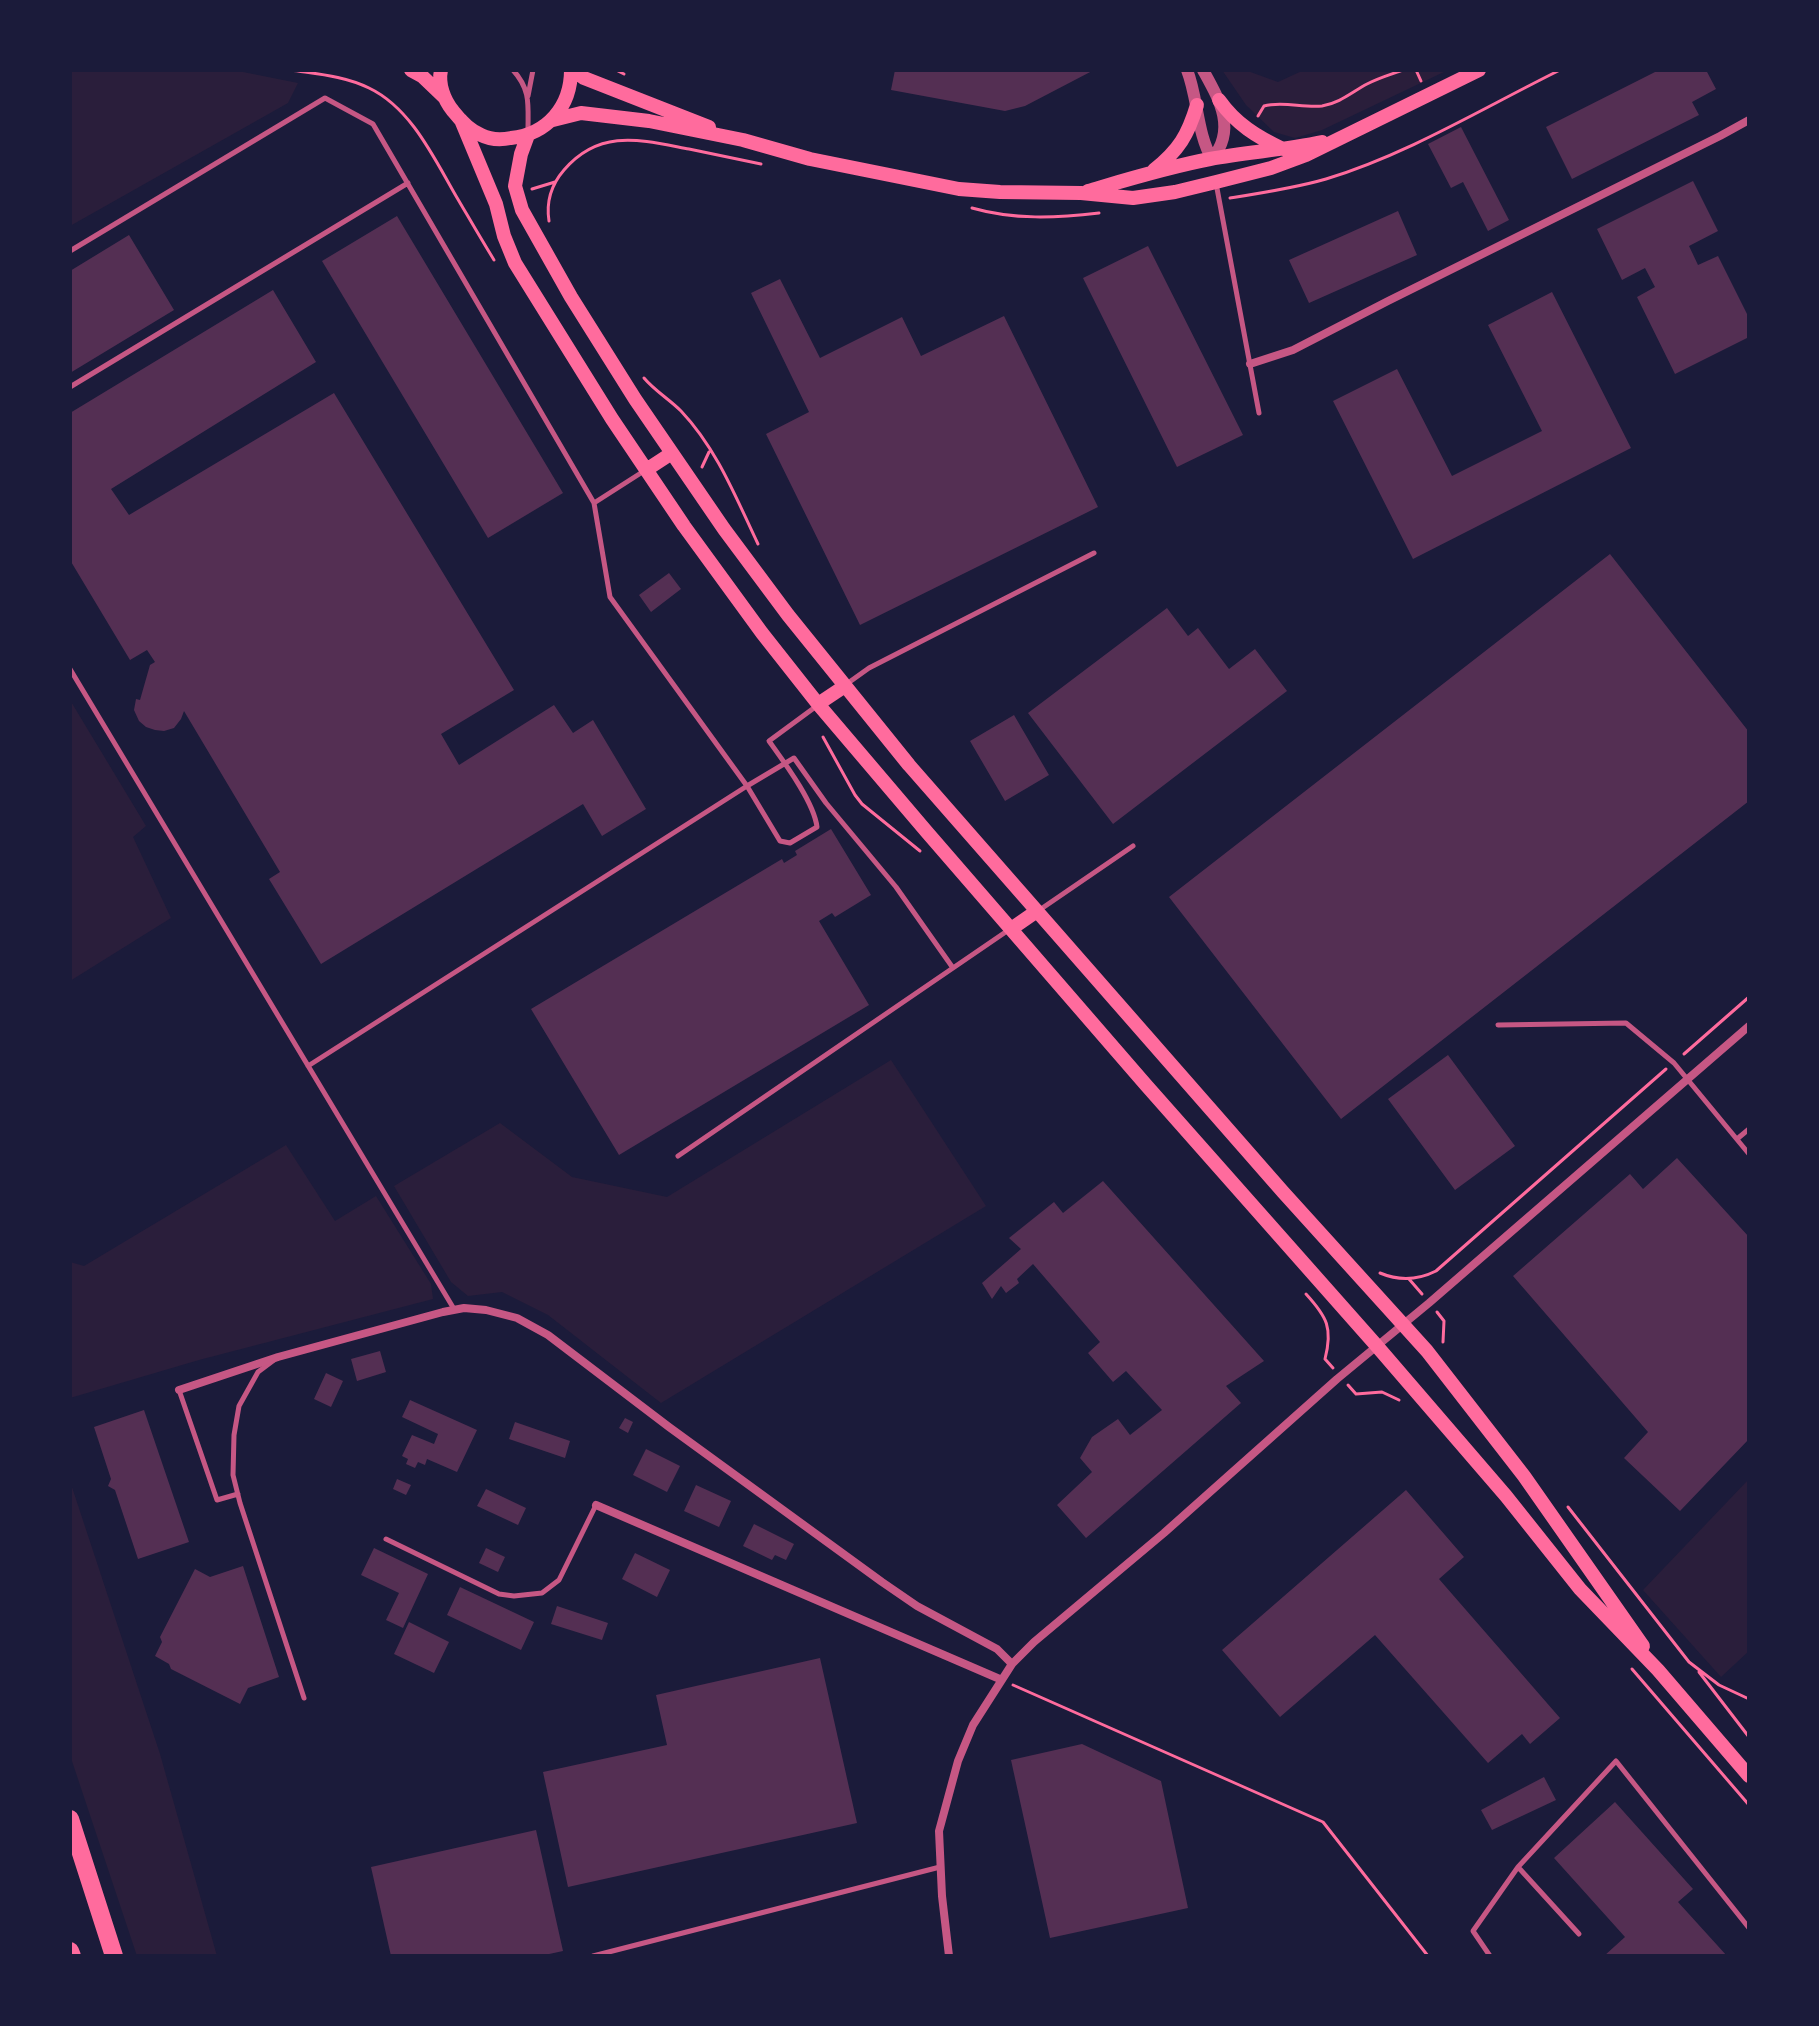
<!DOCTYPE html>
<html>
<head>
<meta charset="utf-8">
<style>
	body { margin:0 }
	#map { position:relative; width:1819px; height:2026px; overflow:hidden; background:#1b1b3a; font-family:"Noto Serif",serif }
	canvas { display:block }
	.frame { position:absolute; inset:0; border:72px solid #1b1b3a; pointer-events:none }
</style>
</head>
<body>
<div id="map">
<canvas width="1819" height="2026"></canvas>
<div class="frame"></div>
</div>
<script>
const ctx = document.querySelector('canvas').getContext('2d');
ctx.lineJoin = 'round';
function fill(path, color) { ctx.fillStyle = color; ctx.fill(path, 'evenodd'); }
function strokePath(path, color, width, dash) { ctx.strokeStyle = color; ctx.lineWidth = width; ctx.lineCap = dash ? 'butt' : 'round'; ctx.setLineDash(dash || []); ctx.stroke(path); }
fill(new Path2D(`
	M70 70H233L298 83 288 103 70 226Z
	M1222 70H1245L1278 82 1304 70H1448L1322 130 1295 138 1274 132 1246 105Z
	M70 700 146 826 133 837 171 918 70 981Z
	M891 1060 986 1206 661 1403 548 1315 502 1292 468 1296 451 1282 394 1186 500 1123 572 1177 667 1197Z
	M286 1145 335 1221 376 1196 431 1284 433 1299 199 1360 70 1398V1262L84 1266Z
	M1749 1479V1651L1721 1677 1643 1590Z
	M70 1481 160 1754 217 1956H137L70 1755Z`), '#2a1e3b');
fill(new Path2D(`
	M895 70H1094L1025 106 1005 111 891 90Z
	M1659 70H1706L1716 89 1692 102 1699 115 1572 179 1546 127Z
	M1461 127 1509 220 1488 231 1463 182 1451 188 1428 144Z
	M1693 181 1718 231 1689 246 1698 265 1718 256 1749 318V337L1675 374 1637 297 1655 287 1645 268 1622 280 1597 229Z
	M1398 211 1417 255 1309 303 1289 260Z
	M397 216 563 493 488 538 322 261Z
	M129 235 174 310 70 373V271Z
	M1148 246 1243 435 1177 467 1083 278Z
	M780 279 820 358 902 317 921 356 1004 316 1098 507 860 625 766 434 809 412 751 293Z
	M273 290 316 362 111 489 129 515 334 393 514 690 441 734 459 765 554 705 573 733 593 720 646 809 602 836 583 804 321 964 269 879 280 872 184 711 181 719 174 728 164 731 155 730 146 727 139 721 134 710 136 699 140 700 150 665 155 662 147 650 130 660 70 560V413Z
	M1552 292 1631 448 1413 559 1333 401 1397 369 1452 476 1542 431 1488 325Z
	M1610 554 1749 732V801L1341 1119 1169 897Z
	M669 573 681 589 651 612 639 595Z
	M1167 608 1188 636 1198 628 1229 669 1255 649 1287 691 1113 824 1028 713Z
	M1014 715 1049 775 1005 801 970 741Z
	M831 829 871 895 835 917 832 913 819 921 869 1005 619 1155 531 1009 782 859 784 863 797 855 795 851Z
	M1448 1055 1515 1146 1455 1190 1388 1099Z
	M1677 1158 1749 1237V1439L1680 1511 1624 1458 1648 1432 1513 1276 1630 1174 1643 1189Z
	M1103 1181 1264 1361 1226 1386 1241 1403 1086 1538 1057 1505 1092 1472 1080 1458 1092 1437 1118 1419 1130 1435 1162 1410 1126 1371 1113 1382 1088 1353 1100 1342 1033 1264 1017 1279 1019 1283 1006 1293 1001 1286 992 1299 982 1283 1021 1249 1009 1238 1054 1202 1063 1213Z
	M380 1351 386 1372 357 1381 351 1359Z
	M326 1373 343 1381 331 1407 314 1399Z
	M410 1400 477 1430 457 1472 427 1459 425 1465 418 1462 415 1468 406 1464 408 1459 402 1456 412 1435 434 1444 438 1434 402 1417Z
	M144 1410 189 1542 138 1559 115 1490 108 1486 111 1479 94 1427Z
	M625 1418 633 1422 628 1433 619 1428Z
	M515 1422 570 1441 565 1458 509 1439Z
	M646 1449 680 1466 667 1492 633 1475Z
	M397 1479 411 1485 406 1495 393 1489Z
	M696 1485 731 1501 719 1527 684 1511Z
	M486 1489 526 1508 518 1525 477 1506Z
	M1406 1490 1464 1557 1439 1579 1560 1718 1530 1744 1522 1734 1488 1763 1375 1635 1280 1717 1222 1650Z
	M754 1524 794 1544 786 1560 775 1555 772 1560 743 1546Z
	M374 1548 428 1574 403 1628 386 1620 399 1593 361 1575Z
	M486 1548 505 1557 498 1572 479 1563Z
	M635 1553 670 1570 657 1597 622 1579Z
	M243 1566 279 1677 248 1688 240 1704 171 1669 169 1664 155 1656 162 1642 160 1637 195 1569 210 1577Z
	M460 1587 534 1622 521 1650 447 1615Z
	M557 1606 608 1623 602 1640 551 1624Z
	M409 1622 449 1642 434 1673 394 1654Z
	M820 1658 857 1823 568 1887 543 1772 667 1745 656 1695Z
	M1082 1744 1161 1781 1188 1908 1050 1938 1011 1760Z
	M1544 1777 1556 1800 1492 1830 1481 1810Z
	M1615 1802 1693 1889 1678 1902 1727 1956H1604L1625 1937 1554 1858Z
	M536 1830 563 1951 540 1956H391L371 1867Z`), '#542f53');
strokePath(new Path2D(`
	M291 70C317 74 345 76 369 88 411 108 434 158 456 196 469 218 481 239 494 260
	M616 70 624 74
	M1416 70 1421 81
	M1258 116 1264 106C1282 101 1303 108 1322 106 1340 103 1352 92 1367 84 1378 78 1392 74 1403 70
	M532 189 555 182
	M1230 198C1262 193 1295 188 1326 179 1408 154 1483 108 1560 70
	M972 208C1014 220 1056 218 1099 213
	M549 221C546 202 551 185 564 170 600 128 641 140 689 149 713 154 737 159 761 164
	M644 378C655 391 669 399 681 411 717 449 736 498 758 544
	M702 467 709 452
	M823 737 855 795 862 804 920 851
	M1684 1054 1749 997
	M1380 1273C1399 1281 1418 1280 1436 1271L1666 1069
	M1409 1279 1422 1294
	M1306 1294C1327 1317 1333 1328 1325 1359L1333 1368
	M1437 1312 1444 1321 1443 1342
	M1348 1385 1356 1394 1382 1392 1399 1400
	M1568 1507 1689 1662 1719 1685 1749 1699
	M1749 1607V1621
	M1632 1669 1749 1805
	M1699 1672 1749 1737
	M1013 1685 1323 1822 1428 1956`), '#ff6b9d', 3);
strokePath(new Path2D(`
	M513 70C531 90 528 105 528 130
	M528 96 533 70
	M1216 183 1259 413
	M70 251 325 98 373 124 594 503 644 471
	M70 387 408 183
	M70 669 454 1309
	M848 683 869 668 1094 553
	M818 705 769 741C784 762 814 802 817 827L790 843 780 841 747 786 794 758 826 803 896 887 953 968
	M1038 911 1133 846
	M1498 1025 1626 1023 1674 1063 1749 1154
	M308 1066 747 786 610 597 594 503
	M1737 1139 1749 1129
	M678 1156 1010 929
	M274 1360 258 1372 239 1406 234 1435 233 1475 240 1503 304 1698
	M179 1390 217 1500 238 1494
	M386 1539 499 1594 514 1596 542 1593 559 1580 596 1505
	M1579 1934 1518 1867 1616 1761 1749 1928
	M593 1956 940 1867
	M1490 1956 1473 1931 1518 1867`), '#c65784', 5);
strokePath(new Path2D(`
	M1250 364 1293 350 1388 301 1720 136 1749 120
	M179 1390 278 1357 443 1312 464 1308 486 1310 517 1318 548 1335 669 1427 882 1582 917 1606 997 1649 1012 1664
	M596 1505 1002 1680
	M949 1956 942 1896 939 1831 958 1761 973 1725 1012 1664 1034 1642 1164 1533 1337 1379 1429 1303 1749 1026`), '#c65784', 8);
strokePath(new Path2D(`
	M1187 70C1198 98 1197 134 1212 159 1237 129 1219 99 1203 70`), '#c65784', 12);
strokePath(new Path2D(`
	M411 70 422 76 445 98
	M441 70C438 84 444 100 453 111 460 120 469 130 481 135 491 140 501 140 511 138 548 134 571 106 571 70
	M573 70 584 78 709 127
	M1219 100C1236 124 1257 137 1283 149
	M461 120 496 204 504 236 515 263 612 419 684 526 762 633 818 704 926 831 1146 1085 1376 1345 1506 1496 1580 1589 1658 1670 1749 1776
	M553 120 581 113 649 121 743 140 810 159 959 189 1000 192 1081 193 1133 198 1175 192 1216 182 1271 168 1306 155 1479 70
	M528 135 521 154 515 186 522 210 571 297 635 399 724 529 788 615 909 765 1283 1192 1427 1351 1524 1476 1643 1646
	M1154 170C1179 150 1188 135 1197 105
	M1088 191C1129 179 1168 167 1210 159 1247 152 1285 150 1322 142
	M646 470 672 453
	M818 704 845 686
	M1011 929 1037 911`), '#ff6b9d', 14);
strokePath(new Path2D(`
	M70 1819 114 1956
	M70 1951 72 1956`), '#ff6b9d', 18);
</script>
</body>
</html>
